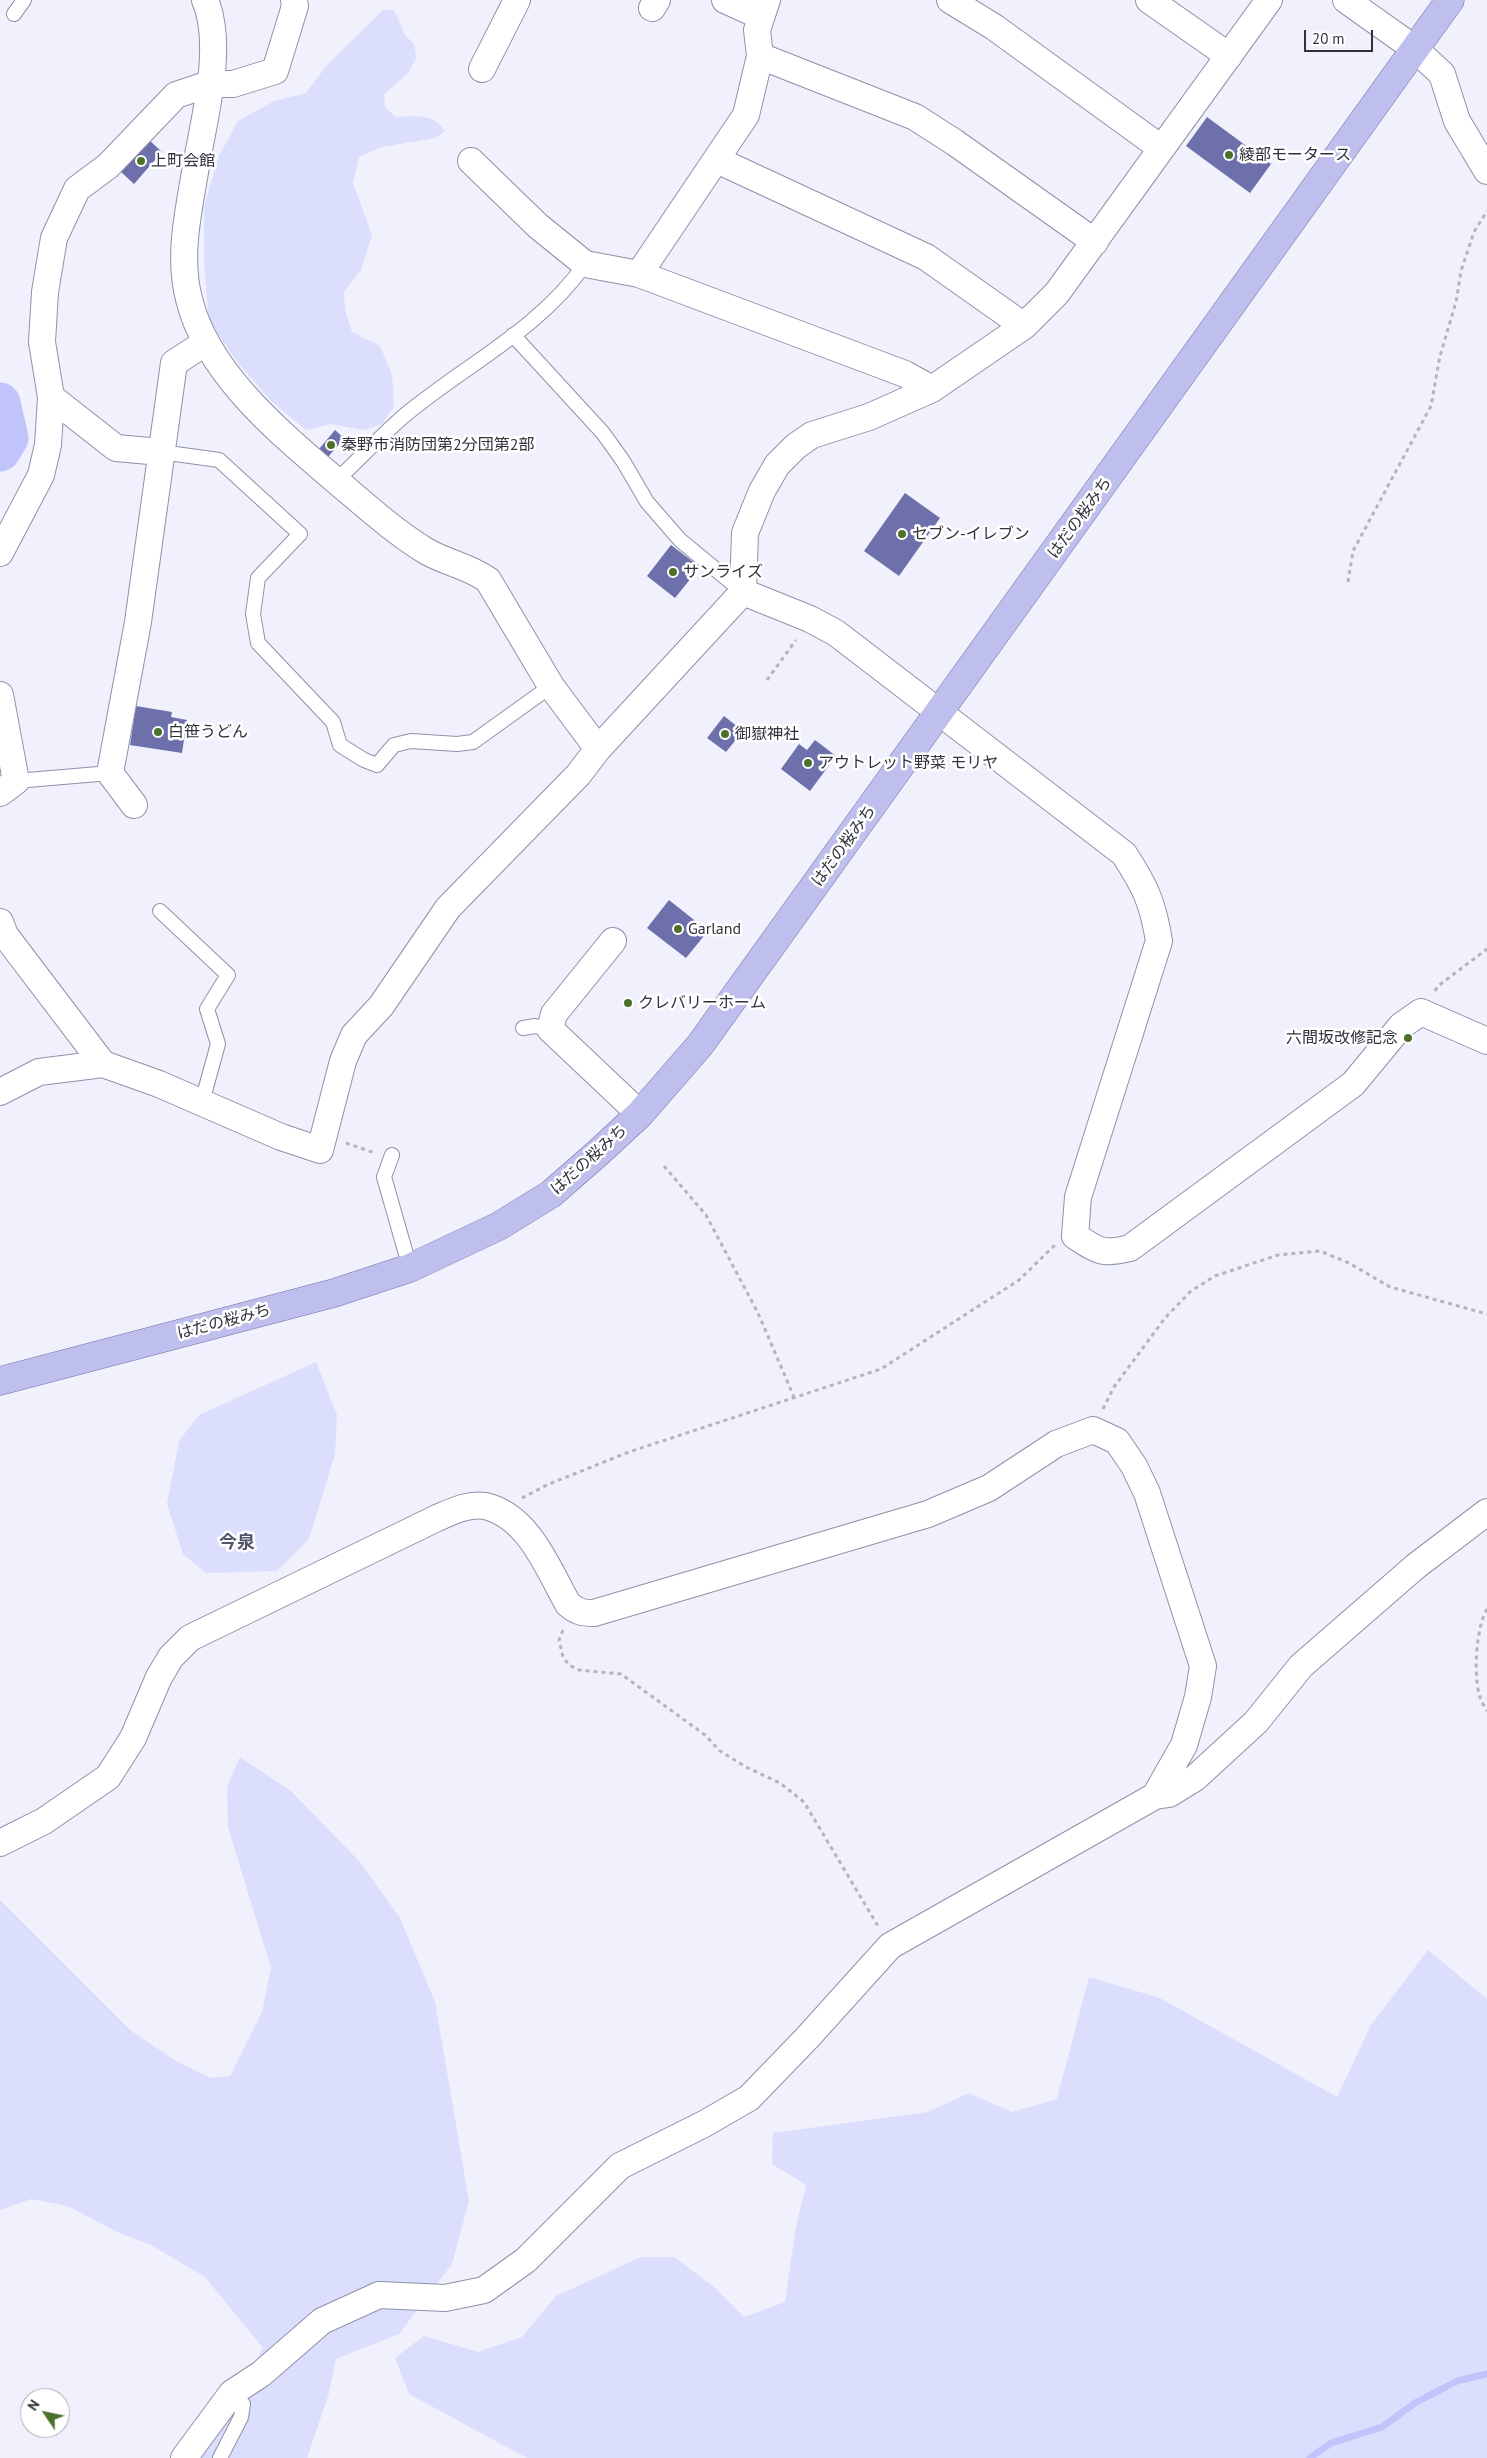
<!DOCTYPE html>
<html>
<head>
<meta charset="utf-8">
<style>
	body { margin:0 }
	#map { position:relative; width:1487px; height:2458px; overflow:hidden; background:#f0f1fc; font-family:"PT Sans",sans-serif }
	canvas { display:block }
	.north { position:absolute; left:20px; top:2388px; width:50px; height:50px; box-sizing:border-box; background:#fff; border:1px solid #adadb1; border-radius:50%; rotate:304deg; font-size:14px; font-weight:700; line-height:20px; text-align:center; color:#31323c }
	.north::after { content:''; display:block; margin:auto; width:18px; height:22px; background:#4c712a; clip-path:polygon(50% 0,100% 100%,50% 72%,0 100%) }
	.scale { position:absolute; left:1304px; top:30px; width:69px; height:22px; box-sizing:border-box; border:2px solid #31323c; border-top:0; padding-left:6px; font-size:15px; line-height:18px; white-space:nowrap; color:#31323c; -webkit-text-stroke:4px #fff; paint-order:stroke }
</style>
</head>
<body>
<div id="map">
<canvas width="1487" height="2458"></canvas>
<div class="north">N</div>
<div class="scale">20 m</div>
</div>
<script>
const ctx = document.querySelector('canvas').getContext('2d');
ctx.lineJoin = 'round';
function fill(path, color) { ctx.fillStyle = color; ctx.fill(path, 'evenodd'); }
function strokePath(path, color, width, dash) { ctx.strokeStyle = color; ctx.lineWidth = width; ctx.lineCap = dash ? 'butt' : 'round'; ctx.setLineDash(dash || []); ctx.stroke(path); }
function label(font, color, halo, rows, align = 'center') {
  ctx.font = font + ' "PT Sans","Noto Sans JP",sans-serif'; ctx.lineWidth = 5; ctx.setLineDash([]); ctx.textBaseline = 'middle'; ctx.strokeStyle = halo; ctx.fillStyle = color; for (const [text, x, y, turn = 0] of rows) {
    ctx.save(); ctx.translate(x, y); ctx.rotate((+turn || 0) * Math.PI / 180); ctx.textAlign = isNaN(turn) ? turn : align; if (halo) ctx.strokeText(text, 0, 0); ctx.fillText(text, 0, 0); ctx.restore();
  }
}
fill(new Path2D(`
	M383 10H394L405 35 414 44 416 58 408 73 384 94 385 107 396 117C415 116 434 113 445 131L436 138 382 147 359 157 353 183 372 235 361 270 344 292 345 310 352 332 380 346 392 375 394 406 382 424 364 430 331 424 306 430 271 401 238 363 209 321 204 264V206L219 156 238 121 274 101 306 93 327 65Z
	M316 1362 337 1415 335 1454 309 1539 277 1571 206 1573 183 1554 167 1504 179 1441 199 1415Z
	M240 1757 291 1791 360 1862 400 1918 435 2002 469 2201 452 2264 399 2334 336 2359 329 2393 307 2458H179L210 2442 263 2348 205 2277 151 2245 117 2232 68 2206 31 2199 0 2210V1900L130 2030 176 2061 211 2078 230 2076 262 2012 271 1968 228 1827 227 1787Z
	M1428 1950 1487 1999V2458H527L409 2394 395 2358 424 2336 478 2352 522 2337 556 2296 641 2257H674L714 2287 744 2317 785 2302 796 2227 806 2185 772 2164 773 2133 928 2112 969 2093 1012 2112 1057 2099 1089 1977 1160 1998 1337 2097 1371 2025Z`), '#dbdefc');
strokePath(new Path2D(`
	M1310 2458 1331 2443 1382 2427 1415 2403 1457 2381 1487 2374`), '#c1c4fa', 7);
strokePath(new Path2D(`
	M0 403 8 438 0 451`), '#c1c4fa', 41);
fill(new Path2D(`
	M1207 117 1271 164 1250 193 1186 146Z
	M148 139 162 152 134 184 120 171Z
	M335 430 347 441 343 446 340 443 328 457 319 449Z
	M905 493 940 518 899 576 864 551Z
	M671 545 700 567 675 598 647 576Z
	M136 706 172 712 171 717 187 720 182 753 130 745Z
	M724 716 743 731 726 752 707 738Z
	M815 740 836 756 810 791 781 769 799 744 807 750Z
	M669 900 708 931 686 958 647 928Z`), '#6e70ac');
const lane = new Path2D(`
	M14 14 24 0
	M513 335 603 433 623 461 647 502 680 540 743 592
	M161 452 219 460 300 534 258 578 253 614 258 643 333 722 340 745 364 760 377 765 394 745 411 741 457 744 473 742 551 686
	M336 481C359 459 381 436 405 415 465 365 540 329 585 264
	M16 781 110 773
	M160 911 228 975 207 1009 218 1044 202 1102
	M523 1028 535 1026 550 1029
	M392 1155 384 1177 410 1268
	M220 2458 241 2417 243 2404 232 2393`);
const street = new Path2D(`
	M205 0C225 47 203 122 195 172 188 214 178 257 189 299 207 373 279 432 334 479 364 504 392 530 426 551 446 563 467 565 488 580L551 686 598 749
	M725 0 760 16
	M950 0 994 27 1161 148
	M1149 0 1229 56
	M1346 0 1415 49 1442 74 1457 121 1487 171
	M652 8 657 0
	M760 56 915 117 954 142 1095 242
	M482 69 517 0
	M717 160 926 257 1024 326
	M471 161 538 226 585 264 639 274 905 374 932 389
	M639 274 746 115 760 56 757 30 767 0
	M51 397 116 448 161 452
	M0 553 41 475 48 445 51 397 42 342 45 292 54 238 77 189 108 166 176 95 209 84H233L275 71 295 6 294 0
	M743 592 810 619 836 633 1124 854C1145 886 1153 903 1159 941L1078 1197 1075 1236C1098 1251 1102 1255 1130 1248L1353 1084 1401 1026 1421 1012 1487 1041
	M0 695 16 781 0 793
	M134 805 110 773 138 622 174 363 205 343
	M0 922 5 935 103 1064
	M613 941 554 1014 550 1029 640 1114
	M0 1092 39 1072 103 1064 159 1084 281 1137 320 1150 343 1061 354 1035 381 1006 448 908 578 775 598 749 743 592 745 533 762 491 777 465 796 446 812 435 869 417 932 389 1024 326 1057 293 1269 0
	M0 1843 44 1821 108 1777 133 1738 159 1677 171 1657 190 1638 437 1518C451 1512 469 1503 485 1506 529 1516 548 1569 568 1604 577 1612 583 1613 594 1613L928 1514 989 1488 1056 1444 1093 1430 1117 1441 1134 1466 1147 1493 1203 1666 1198 1697 1184 1745 1155 1796
	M184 2458 232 2393 261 2374 322 2321 379 2295 445 2298 484 2290 526 2260 620 2166 704 2124 749 2098 807 2038 890 1946 1155 1796 1169 1794 1195 1778 1256 1722 1301 1666 1416 1566 1487 1512`);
const primary = new Path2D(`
	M0 1381 334 1293 410 1268 499 1226 551 1194 599 1152 640 1114 700 1045 1450 0`);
strokePath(lane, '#8f91aa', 16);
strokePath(street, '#8f91aa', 28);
strokePath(primary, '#7072a7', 29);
strokePath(new Path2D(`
	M1348 582 1353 551 1431 406 1440 356 1456 302 1461 271 1474 232 1487 211
	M767 680 796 640
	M1435 991 1438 986 1487 949
	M346 1143 375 1153
	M664 1166 706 1215 758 1313 794 1397
	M1103 1409 1114 1387 1165 1318 1191 1291 1215 1276 1278 1255 1320 1251 1349 1263 1390 1287 1487 1314
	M522 1498 549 1484 629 1452 881 1369 1019 1280 1055 1245
	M1487 1609C1476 1627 1473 1677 1480 1697 1481 1702 1485 1707 1487 1711
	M563 1630 559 1640 563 1657 569 1665 579 1670 621 1674 705 1735 720 1751 746 1767 780 1783 804 1802 878 1926`), '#b3b4bf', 3, [4, 4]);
strokePath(lane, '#fff', 14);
strokePath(street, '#fff', 26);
strokePath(primary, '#bebfec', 28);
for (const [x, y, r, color] of [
	[1229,155,5,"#4c712a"],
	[141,161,5,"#4c712a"],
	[331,445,5,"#4c712a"],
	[902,534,5,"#4c712a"],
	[673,572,5,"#4c712a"],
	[158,732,5,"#4c712a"],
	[725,734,5,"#4c712a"],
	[808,763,5,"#4c712a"],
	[678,929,5,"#4c712a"],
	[628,1003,5,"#4c712a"],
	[1408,1038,5,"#4c712a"]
]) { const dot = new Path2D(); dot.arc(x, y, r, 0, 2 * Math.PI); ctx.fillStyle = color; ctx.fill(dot); strokePath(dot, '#fff', 2); }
label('16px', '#31323c', '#fff', [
	["綾部モータース",1239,155],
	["上町会館",151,161],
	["秦野市消防団第2分団第2部",341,445],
	["セブン-イレブン",912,534],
	["サンライズ",683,572],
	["白笹うどん",168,732],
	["御嶽神社",735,734],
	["アウトレット野菜 モリヤ",818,763],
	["Garland",688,929],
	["クレバリーホーム",638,1003],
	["六間坂改修記念",1398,1038,"right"]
], 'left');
label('16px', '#31323c', '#fff', [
	["はだの桜みち",1080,518,-54],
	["はだの桜みち",844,846,-54],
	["はだの桜みち",589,1160,-42],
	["はだの桜みち",224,1322,-15]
]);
label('bold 18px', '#52546a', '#fff', [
	["今泉",237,1543]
]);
</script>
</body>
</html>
